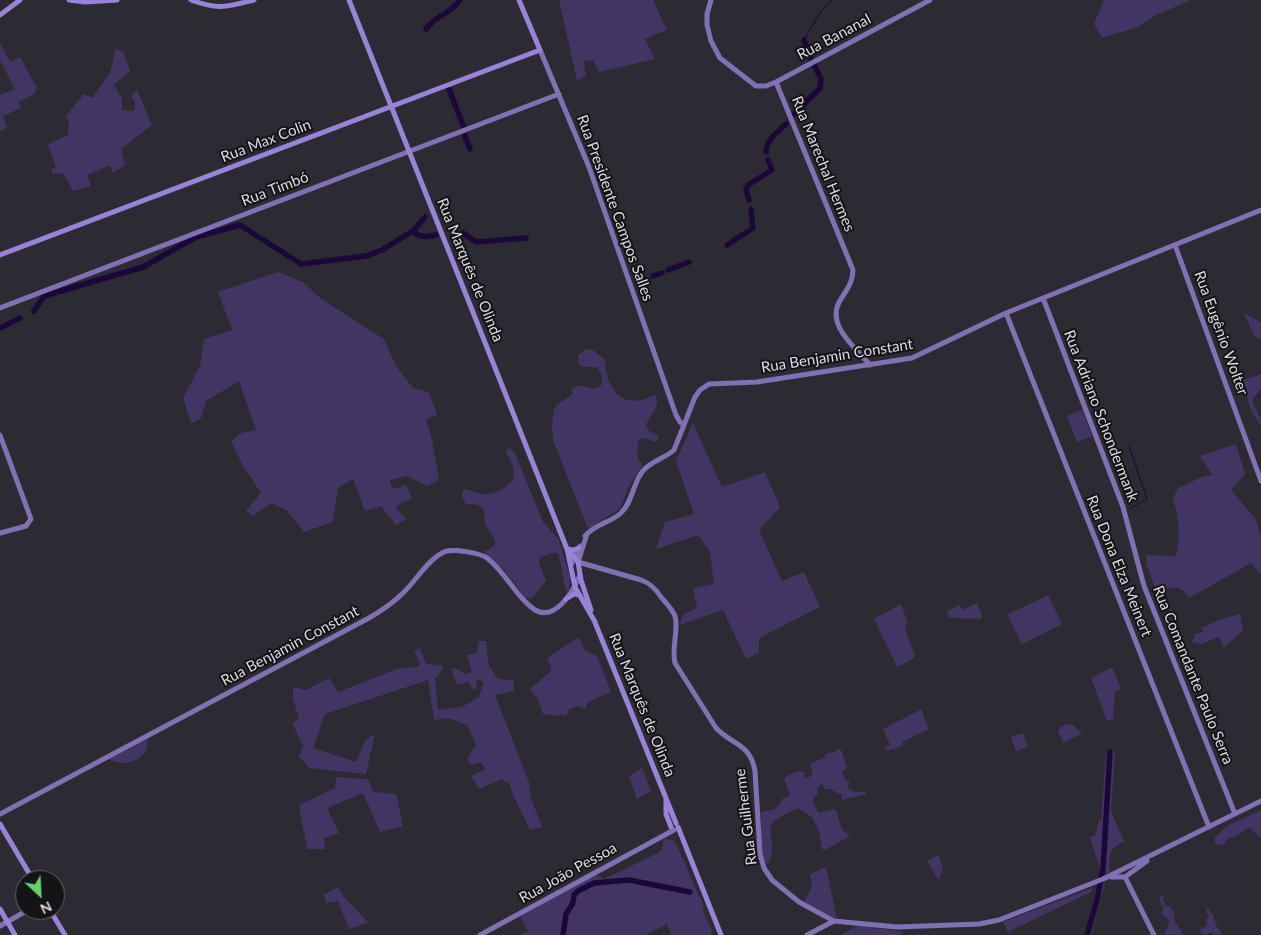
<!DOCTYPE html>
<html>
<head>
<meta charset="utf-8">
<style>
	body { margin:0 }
	#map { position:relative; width:1261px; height:935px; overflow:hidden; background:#2c2b33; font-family:Lato,sans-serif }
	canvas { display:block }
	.north { position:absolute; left:15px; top:870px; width:50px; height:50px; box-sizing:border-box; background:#141417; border:1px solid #646468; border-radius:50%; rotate:155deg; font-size:14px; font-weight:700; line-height:20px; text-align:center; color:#dddce2 }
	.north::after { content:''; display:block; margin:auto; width:18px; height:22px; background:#62d469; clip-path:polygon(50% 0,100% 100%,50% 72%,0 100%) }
</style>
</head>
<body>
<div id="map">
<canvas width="1261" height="935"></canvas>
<div class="north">N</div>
</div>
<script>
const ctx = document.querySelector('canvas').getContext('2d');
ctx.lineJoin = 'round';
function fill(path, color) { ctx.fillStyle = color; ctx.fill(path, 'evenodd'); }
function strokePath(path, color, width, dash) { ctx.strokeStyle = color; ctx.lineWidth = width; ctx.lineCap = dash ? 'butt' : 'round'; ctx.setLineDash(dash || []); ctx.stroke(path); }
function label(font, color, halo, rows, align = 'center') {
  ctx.font = font + ' Lato,sans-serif'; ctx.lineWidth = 4; ctx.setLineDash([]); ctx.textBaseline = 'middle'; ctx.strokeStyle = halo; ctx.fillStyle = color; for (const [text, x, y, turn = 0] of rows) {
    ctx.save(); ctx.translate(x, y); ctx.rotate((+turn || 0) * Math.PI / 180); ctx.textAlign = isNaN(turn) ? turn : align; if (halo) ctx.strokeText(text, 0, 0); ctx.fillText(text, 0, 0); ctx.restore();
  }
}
fill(new Path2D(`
	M559 0H653L667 30 645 39 655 59 599 72 593 60 583 61 586 76 577 81Z
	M1104 0H1191L1156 15 1138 27 1102 38 1094 24Z
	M0 43 10 62 20 57 37 88 34 94 18 102 21 108 3 116 7 128 0 131V95L15 89 0 60Z
	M116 48 124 53 130 71 114 85 122 99V110L134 111 135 102 131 96 137 90 152 125 121 149 125 165 113 173 110 165 87 175 91 186 73 191 63 173 53 174 51 170 56 167 48 144 68 135 69 121 65 117 84 94 92 98 110 73Z
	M278 272 303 282 321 299 384 339 396 366 413 388 429 392 437 415 426 419 432 440 439 480 427 486 407 476 390 480 392 489 406 485 412 498 395 507 406 519 396 525 381 506 365 511 353 479 338 488 333 522 304 532 286 510 271 503 253 516 246 511 261 493 242 464 231 441 241 433 256 430 239 381 206 401 201 418 191 424 183 398 200 366 204 339 232 330 218 292Z
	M1243 312 1261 323V339L1255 337Z
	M586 349 593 350 604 359 609 382 617 394 625 399 632 401 642 400 655 395C662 404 650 416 646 425L649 431 658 435V439L654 442C647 439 644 435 638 442L637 456 642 466 629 486 620 509 588 529 553 440 552 425 554 409 557 405 572 394V389C579 382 585 387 594 389L602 385V376L597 367H583L578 363V355Z
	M1261 374V389L1253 398V403L1259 416H1261V426C1249 409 1247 400 1244 380Z
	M1082 410 1092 436 1077 442 1067 416Z
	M693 423 722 487 765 472 780 507 759 530 782 581 804 572 820 607 759 638V653L746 659 723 610 680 625 682 615 697 608 693 588 714 584 710 552 698 535 656 549 665 522 694 514 676 461Z
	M1236 444 1245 474 1231 490 1255 518 1261 536V575L1251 563 1189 598C1178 583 1173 587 1157 593L1146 563 1147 555 1176 556C1181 536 1179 519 1173 499L1178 488 1202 477 1212 475 1200 456Z
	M509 448 514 452 517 458 543 522 559 540 570 577 569 590 567 592C562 583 562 559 557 553H552L540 557 539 563 546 581C540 587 537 595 530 599L525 597 505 571 486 556 484 552 495 545C495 537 488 530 485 523 484 517 486 511 481 507 477 503 471 505 466 504 463 500 460 493 464 489 471 490 477 494 483 494 494 495 514 486 514 474 514 466 509 458 506 451Z
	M1048 595 1062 624 1022 644 1007 615Z
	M977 603 982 616 981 619 949 618 947 611 960 605 962 610Z
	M901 604 908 623 905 627 906 632 915 656 911 660 897 667 874 619Z
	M1240 614 1243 631 1224 647 1219 637 1202 644 1192 642 1195 634 1204 632 1201 628 1219 620Z
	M579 637 585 650 597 656 611 692 588 702 585 709 578 706 569 709 568 713 563 716 561 714 557 716 543 714 538 700 530 689 552 670 547 658Z
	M478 641H486L489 666 498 679 514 680V691L495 695 530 785V796L542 827 530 830 513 795 509 782H505L502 779 479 789 471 776 486 769 481 762 471 765 467 758 476 745 467 725 448 718 434 720 428 680 325 714 313 748 356 762 366 739 375 734 366 774 309 768 299 756 303 746 292 723 299 719 293 698V687L306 690 329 678 338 692 397 669 417 667 420 664 414 650 420 648 426 664 442 666 443 669 435 679 438 710 462 707 479 697 484 682 477 680 476 689H472L469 682 457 685 451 669 455 668 465 674 472 672 467 655 477 653Z
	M1110 668 1113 669 1121 689 1115 692 1113 720 1107 721 1091 678Z
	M922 709 924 718 929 729 902 742 903 746 886 751 885 748 890 745 883 729Z
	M1067 724 1073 725 1082 734 1063 743 1058 731 1061 727Z
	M1023 733 1028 747 1016 751 1011 737Z
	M147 739C152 759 123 769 109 759Z
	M839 749 841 750 847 767 841 773 845 776V780L850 782 847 786C850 793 859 793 865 791L866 794 842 800 841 794H838L831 789H826L821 784 818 788V794L814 797 813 803 819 813 834 809 836 810 842 829 850 836 825 850 822 849 819 831 812 817 798 808C789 813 775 817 770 827 771 839 775 853 768 863H765L761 852V812C771 810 778 811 782 799L790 795 784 778 795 772 801 771 805 773 804 776 807 779 813 774 810 767 811 763 824 758 827 753H833Z
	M1112 751 1115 753 1111 811 1124 841C1109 849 1108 855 1110 872L1102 875 1090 837 1095 836 1099 821 1101 820 1106 754Z
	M642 768 651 791 637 799 629 776Z
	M336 777 368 779 373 792 396 794 403 826 380 832 363 793 327 808 339 833 324 838 325 849H307L299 805 335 788Z
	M1261 810V839L1250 827 1238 835 1228 839 1223 845 1215 844V837L1227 826Z
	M667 839 675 841 699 896C705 904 702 907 705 916 708 923 713 927 711 935H671L667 924 645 935H521L528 931 520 916 594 874 604 879 654 855C661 851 664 849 663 840Z
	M939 855 943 871 939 877V881L927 861Z
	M826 867 837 919 804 902 812 887 810 874Z
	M1105 882 1091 935H1085L1098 884Z
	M338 887 344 897 368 922 349 929 338 901 326 903 324 895Z
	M1092 888 1091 892 1008 932 1003 922Z
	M1163 895 1164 898 1163 899 1165 906H1170L1174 913 1175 923 1179 927 1183 935 1169 934 1166 935 1164 934 1168 926 1169 920 1162 914 1163 909 1159 897Z
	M1205 905 1213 915 1217 927 1222 934 1214 935 1211 932 1205 935 1201 933 1200 930 1207 925 1206 919 1209 917Z
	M857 926H863L903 932 901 935H843L844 933Z`), '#423563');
strokePath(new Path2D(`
	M804 40 819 14 832 0
	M1129 509 1147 499 1129 446`), '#1b0739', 1);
strokePath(new Path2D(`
	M426 29C434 16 451 14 460 0
	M804 40 811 59
	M449 89 464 128
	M792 116 820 88 821 79 815 66
	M465 136 470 149
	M766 152C766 140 778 132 786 124
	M749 200 746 190 748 185 772 170 768 160
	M413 231C420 238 427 237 436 235
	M463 233 476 242 526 238
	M727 245 753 228 751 209
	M668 270 689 262
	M653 276 662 273
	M34 311 44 296 143 267 196 237 240 225 301 264 366 256 382 250 413 231 425 217
	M0 328 20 318
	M563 935 566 914 573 903 574 895 578 891 594 883 629 880 690 892
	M1087 935 1097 900 1103 869 1110 752`), '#1b0739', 5.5);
strokePath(new Path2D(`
	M711 0 707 14V25L711 41 720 58 756 86H766L776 82 930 0
	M540 50 589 167 676 415 680 422 684 425
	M776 82 853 270C853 282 847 289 841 299 824 324 855 347 870 365
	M1175 245 1261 481
	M1043 298 1123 507 1144 586 1235 814
	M0 308 559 94
	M1006 313 1209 827
	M0 435 31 519 26 526 0 533
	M587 534 578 562 641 580C650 583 656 589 661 597 666 603 672 609 675 616 679 631 671 648 675 663L716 728C732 745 750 743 755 771L760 854 764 868 772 880 799 902 834 921 897 927 979 924 999 920 1103 879 1261 801
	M585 536C595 524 610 523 621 513 632 503 633 484 642 472 650 461 664 459 674 450L695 397 700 390 709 384 757 382 912 358 1006 313 1261 210
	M571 565 580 546
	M0 814 369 618C381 611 393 603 403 593 415 582 431 555 447 551 455 549 480 553 487 558 505 572 514 593 531 607 553 626 573 592 580 575
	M1111 877H1125L1147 861
	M1125 877 1154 935
	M0 926 28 910
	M480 935 674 830
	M807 935 834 921`), '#8170b3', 5);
strokePath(new Path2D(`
	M69 0 85 2 117 0
	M191 0C218 10 226 7 254 0
	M349 0 567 549 575 587 595 622
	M0 15 20 0
	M0 255 540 50 519 0
	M567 549 573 550 579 548
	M569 551 578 562 581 580 591 610
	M566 599 574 594 579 595
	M594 620 676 823
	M666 800V814L671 827
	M0 824 33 880
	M678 827 721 935
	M0 909 15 935
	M50 910 65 935`), '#9983d9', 5);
label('15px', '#dddce2', '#141417', [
	["Rua Bananal",834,37,-28],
	["Rua Max Colin",266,141,-21],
	["Rua Marechal Hermes",823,164,68],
	["Rua Timbó",275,189,-21],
	["Rua Presidente Campos Salles",615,208,70],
	["Rua Marquês de Olinda",470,270,68],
	["Rua Eugênio Wolter",1221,333,70],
	["Rua Benjamin Constant",837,356,-9],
	["Rua Adriano Schondermank",1101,416,69],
	["Rua Dona Elza Meinert",1119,566,68],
	["Rua Benjamin Constant",290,646,-28],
	["Rua Comandante Paulo Serra",1193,675,68],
	["Rua Marquês de Olinda",642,705,68],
	["Rua Guilherme",746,817,-97],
	["Rua João Pessoa",568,873,-29]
]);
</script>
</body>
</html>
